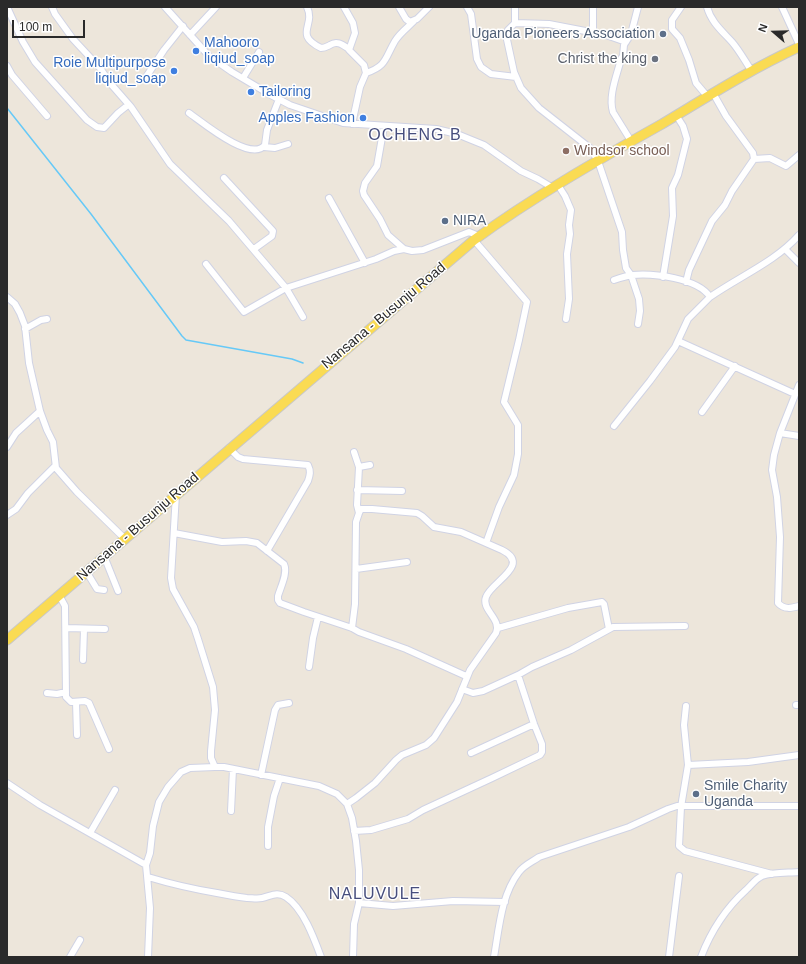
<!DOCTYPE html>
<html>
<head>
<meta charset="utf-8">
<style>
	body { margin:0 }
	#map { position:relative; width:806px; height:964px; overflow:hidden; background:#ede6db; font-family:Helvetica,sans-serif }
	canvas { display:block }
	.frame { position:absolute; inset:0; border:8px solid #2a2a2a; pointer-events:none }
	.north { position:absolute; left:754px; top:12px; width:40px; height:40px; -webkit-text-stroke:3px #fff; paint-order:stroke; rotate:290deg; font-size:11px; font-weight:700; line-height:16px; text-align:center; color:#2a2a2a }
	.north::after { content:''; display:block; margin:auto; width:14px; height:18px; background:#2a2a2a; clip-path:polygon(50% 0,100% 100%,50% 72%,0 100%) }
	.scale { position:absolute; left:12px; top:20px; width:73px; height:18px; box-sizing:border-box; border:2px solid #2a2a2a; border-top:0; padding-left:5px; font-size:12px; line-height:14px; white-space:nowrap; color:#2a2a2a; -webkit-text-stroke:3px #fff; paint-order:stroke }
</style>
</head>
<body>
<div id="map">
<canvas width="806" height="964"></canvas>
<div class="frame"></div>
<div class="north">N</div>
<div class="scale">100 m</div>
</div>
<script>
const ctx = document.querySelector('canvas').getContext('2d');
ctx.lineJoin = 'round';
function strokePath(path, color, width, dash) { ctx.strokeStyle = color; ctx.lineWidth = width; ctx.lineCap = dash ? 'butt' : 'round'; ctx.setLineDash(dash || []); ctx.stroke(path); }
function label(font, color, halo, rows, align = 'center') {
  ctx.font = font + ' Helvetica,sans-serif'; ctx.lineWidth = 3; ctx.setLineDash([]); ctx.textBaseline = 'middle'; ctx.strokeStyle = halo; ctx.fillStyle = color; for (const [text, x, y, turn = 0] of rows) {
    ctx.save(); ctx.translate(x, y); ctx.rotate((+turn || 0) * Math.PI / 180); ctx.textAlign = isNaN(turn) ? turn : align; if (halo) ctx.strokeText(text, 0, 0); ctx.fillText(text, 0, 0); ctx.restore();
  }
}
strokePath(new Path2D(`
	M7 108 91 214 182 336 186 340 292 359 303 363`), '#66c9f7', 1.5);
const street = new Path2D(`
	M7 7 23 42 35 62 87 120 97 127 104 128 118 113 128 105
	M52 7 55 14 73 39 100 68 110 83 131 107 170 164 229 221 286 288 376 259 394 251 404 249 412 251 423 250 469 232 479 236
	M165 7 209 56 232 72 269 94 290 105 343 123 436 129 457 134 484 145 521 171 538 179 553 188
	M307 7C316 26 293 34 321 48 325 48 326 47 330 45 337 40 343 45 349 49
	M344 7 353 23 355 33 349 50 364 65 366 73 360 87 352 124
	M399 7 406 19 410 22 417 19 429 7
	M467 7 471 14 477 59 481 67 491 74 516 77
	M515 7V23L508 30 506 35 514 72 521 88 539 108 590 148 598 161 622 232 623 250 626 268 631 275 639 299 640 311 638 324
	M593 7V32
	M681 7 672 20V29L680 38 689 60 696 83 707 96
	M707 7C711 22 722 31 732 42 739 50 745 61 751 70
	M782 7 799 44
	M515 23 549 24 606 35 626 42
	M190 35 216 7
	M7 66 12 75 47 116
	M366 73C387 66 385 58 395 41 400 33 407 28 413 22
	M146 77 164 50 183 26
	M243 78 259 52
	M189 113C202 122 251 163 265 145L267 130 279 99
	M384 126 377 166 365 183 363 191 364 195 380 219 388 235 404 249
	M631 141 613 112C608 96 617 75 621 59L623 56 624 45 631 34 638 7
	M264 147 275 148 288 144
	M754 159 770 158 786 166 799 155
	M224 178 273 231 272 236 254 249
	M558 185 565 196 571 210 569 225 570 234 567 254 569 299 566 319
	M329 198 365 263
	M474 240 527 302 519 340 504 402 518 425V454L514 475 499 507 486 543
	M785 249 799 263
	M206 264 244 312 286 288 303 317
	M663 277 673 216 672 188 678 175 687 139 683 126 676 115
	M686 282 689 270 712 221 725 205 732 191 754 159 753 153 726 116 713 93
	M7 297 15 304 20 313 25 326 29 363 40 411 47 430 53 442 56 468 77 492 124 538
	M710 297C740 276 775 262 799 235
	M25 329 41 320 47 319
	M678 341 795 394
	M799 385 780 433 774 455 772 470 777 497 780 537 778 603C784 610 792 608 799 606
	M702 412 735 366
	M614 426 650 381 675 347 688 319 710 297C698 278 653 273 632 275 626 276 620 278 614 280
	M780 433 799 436
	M7 447 16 433 40 411
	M229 448 238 457 243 459 308 465C311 471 310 475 308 481L267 551
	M354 452 359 467 357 505 359 513
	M359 467 370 465
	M357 490 402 491
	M176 494 171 578 173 589 194 627 198 639 213 687 215 710 211 751V758L215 767H224L319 786 337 794 347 804 352 818 356 841 359 870V903L354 924 353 957
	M7 515 16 509 28 493 55 466
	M174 533 222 542 246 541 257 543 284 564C288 573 281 586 278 596V600L280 603 304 612 352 628 359 632 406 649 466 676
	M104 556 118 591
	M356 569 407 562
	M86 571 97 589 104 590
	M59 595 65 606 66 697 71 702 85 701 89 703 109 749
	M66 628 105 629
	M498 628 568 608 602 602 604 604 609 629
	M83 660 84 629
	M309 667 313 638 318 617
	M462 689 473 693 483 691 518 675
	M47 693 57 694 66 692
	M76 702 77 735
	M796 705H799
	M686 706 684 725 688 765 681 807 679 846 685 851 772 874
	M471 753 534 724
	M688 765 748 762 799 755
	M261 775 275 710 278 705 289 703
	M7 783 40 805 146 865
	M347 804 356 798 375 783 396 760 402 755 426 745 434 738 457 702 470 670 496 633C502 619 481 610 486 597 491 582 532 565 502 550L461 532 434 527 422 516 417 513 372 509H361L359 513 356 522 355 604 352 628
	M231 811 233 769
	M354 831 371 830 408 819 423 810 492 778 540 755 542 752V744L534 724 518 675 532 667 571 650 613 627 685 626
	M90 833 115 790
	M268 846V827L274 796 280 778
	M148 877C171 884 193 889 217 893 227 895 237 897 247 898 252 898 257 899 262 898 271 896 277 891 286 897 303 908 314 938 321 957
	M359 903 393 906 453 901 505 902
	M70 957 80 940
	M148 957 150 908 146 865 150 853 153 826 159 802 168 787 181 772 190 768 215 767
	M494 957C499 929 501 895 519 872 524 865 532 862 539 857L629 827 668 809 677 806H799
	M669 957 679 876
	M701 957C711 931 725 909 746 890 751 886 755 879 762 876 773 872 787 873 799 872`);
const primary = new Path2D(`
	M7 640 474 240C533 197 598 160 662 124 707 97 751 69 799 47`);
strokePath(street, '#d0d3e4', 8);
strokePath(primary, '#c8c8c8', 11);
strokePath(street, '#fff', 6);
strokePath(primary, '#fadb53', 9);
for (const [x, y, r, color] of [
	[663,34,4,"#5c6f8a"],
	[196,51,4,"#3f7fe0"],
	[655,59,4,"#6b7280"],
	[174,71,4,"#3f7fe0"],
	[251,92,4,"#3f7fe0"],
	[363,118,4,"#3f7fe0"],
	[566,151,4,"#8d6e63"],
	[445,221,4,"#5c6f8a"],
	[696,794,4,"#5c6f8a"]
]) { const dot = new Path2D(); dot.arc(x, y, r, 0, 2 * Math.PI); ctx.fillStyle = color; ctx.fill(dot); strokePath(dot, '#fff', 1.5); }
label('14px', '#4e5e75', '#fff', [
	["Uganda Pioneers Association",655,34,"right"],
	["NIRA",453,221],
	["Smile Charity",704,786],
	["Uganda",704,802]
], 'left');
label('14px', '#366cbe', '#fff', [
	["Mahooro",204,43],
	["liqiud_soap",204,59],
	["Roie Multipurpose",166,63,"right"],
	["liqiud_soap",166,79,"right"],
	["Tailoring",259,92],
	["Apples Fashion",355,118,"right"]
], 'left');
label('14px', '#5b616d', '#fff', [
	["Christ the king",647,59]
], 'right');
label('14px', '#785e54', '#fff', [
	["Windsor school",574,151]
], 'left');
label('14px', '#2a2a2a', '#fff', [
	["Nansana - Busunju Road",384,316,-40],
	["Nansana - Busunju Road",138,527,-41]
]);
ctx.letterSpacing = '1px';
label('16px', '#474e7d', '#fff', [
	["OCHENG B",415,136],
	["NALUVULE",375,895]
]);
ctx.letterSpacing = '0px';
</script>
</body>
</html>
